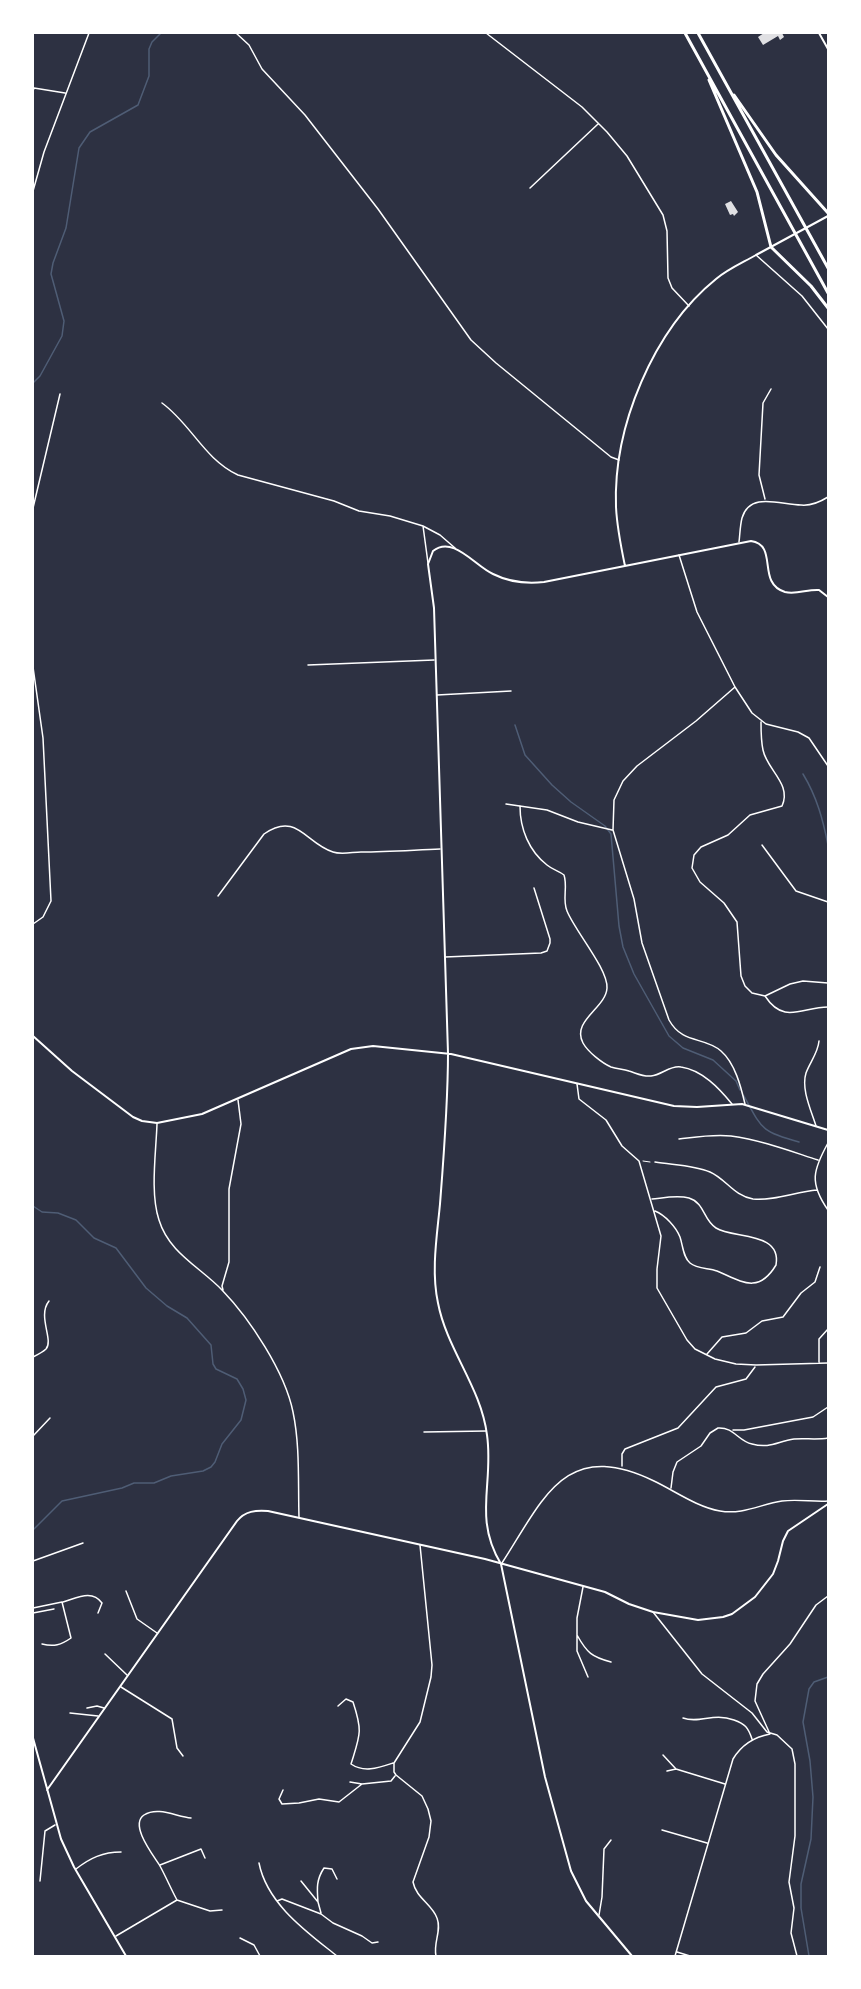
<!DOCTYPE html>
<style>
body{margin:0}
#map{position:relative;width:861px;height:1989px;overflow:hidden;background:#2d3142;font-family:Karla,sans-serif}
canvas{display:block}
.frame{position:absolute;inset:0;border:34px solid #fff;pointer-events:none}
</style>
<div id="map">
<canvas width="861" height="1989"></canvas>
<div class="frame"></div>
</div>
<script>
const g = document.querySelector('canvas').getContext('2d');
g.lineJoin = 'round';
function strokePath(path, color, width, dash) {
  g.strokeStyle = color;
  g.lineWidth = width;
  g.lineCap = dash ? 'butt' : 'round';
  g.setLineDash(dash || []);
  g.stroke(path);
}
function paint(path, color) {
  g.fillStyle = color;
  g.fill(path, 'evenodd');
}
strokePath(new Path2D(`
 M33,383L40,376L62,336L64,321L51,274L53,263L66,228L79,148L90,132L138,105L149,76V49L152,42L161,33
 M515,725L525,755L552,785L571,802L605,826L611,834L619,926L623,947L634,974L669,1036L683,1048L713,1060L736,1081L740,1090
 M803,774C817,797 823,820 828,845
 M828,903V918
 M744,1096C762,1129 761,1132 799,1142
 M33,1206L42,1212L58,1213L76,1220L94,1238L116,1248L146,1288L167,1306L187,1318L211,1345L213,1364L216,1369L237,1379L243,1389L246,1400L241,1420L222,1444L215,1462L211,1467L203,1471L171,1476L154,1483H134L122,1488L62,1501L33,1530
 M809,1956L801,1908V1884L811,1839L813,1797L810,1761L803,1722L809,1689L814,1682L828,1677`), '#4f5d75', 1.5);
paint(new Path2D(`
 M764,33H782L784,37L780,40L778,36L763,45L758,37Z
 M731,201L738,212L734,216L733,214L730,215L725,204Z`), '#e0e0e3');
strokePath(new Path2D(`
 M643,1161L650,1162`), '#fff', 1);
strokePath(new Path2D(`
 M236,33L249,45L262,69L305,115L378,209L471,340L496,363L611,457L619,460
 M486,33L582,107L607,132L627,156L663,215L667,231L668,278L672,288L689,306
 M33,91L34,88L65,93
 M530,188L598,124
 M33,191L44,152L89,33
 M756,255L802,296L828,329
 M162,403C191,424 204,459 238,475L334,501L359,511L390,516L423,526L440,535L455,548
 M765,499L759,475L763,403L771,389
 M33,508L60,394
 M423,526L428,563
 M739,542C740,534 740,526 742,518C750,491 781,505 801,505C811,506 820,502 828,497
 M679,555L697,612L735,687L752,713L766,724L798,732L809,738L828,766
 M308,665L434,660
 M33,667L43,738L51,901L43,917L33,924
 M735,687L696,721L637,766L623,781L614,800L613,830L634,899L642,943L669,1020C683,1045 704,1036 721,1051C735,1063 741,1087 745,1104
 M437,695L511,691
 M761,722C761,731 761,741 763,750C767,770 792,784 782,806L750,815L728,835L701,847L694,855L692,868L700,882L724,903L737,922L741,976L745,986L752,993L765,996L790,984L803,981L828,983
 M506,804L547,810L578,822L612,830
 M520,806C520,829 529,851 547,865C553,870 559,871 564,875C568,887 562,899 567,911C575,931 608,969 607,988C606,1008 571,1021 583,1043C588,1052 602,1063 611,1067C617,1069 623,1069 629,1071C636,1073 643,1077 651,1076C662,1075 670,1065 681,1067C702,1070 719,1088 732,1104
 M762,845L796,891L828,902
 M218,896L264,834C297,811 306,844 333,852C341,855 353,852 361,852C387,852 414,850 440,849
 M445,957L541,953L547,951L550,943V939L534,888
 M765,996C784,1025 802,1007 828,1007
 M577,1084L579,1099L606,1120L622,1146L639,1161L661,1236L657,1269V1288L687,1340L695,1349L715,1359L736,1364L756,1365L828,1363
 M157,1124C156,1153 150,1193 159,1220C169,1253 200,1267 222,1290C250,1319 285,1372 293,1412C300,1445 298,1482 299,1517
 M816,1126C811,1110 801,1089 806,1073C810,1062 818,1053 819,1041
 M679,1139C696,1137 713,1134 731,1136C761,1140 790,1151 818,1160
 M828,1143C813,1170 809,1183 828,1210
 M655,1162C673,1165 694,1165 710,1172C726,1179 734,1196 753,1199C775,1201 795,1192 817,1190
 M652,1199C663,1198 677,1195 689,1198C705,1203 703,1220 716,1228C733,1239 782,1231 776,1265C758,1295 741,1281 717,1271C708,1268 697,1269 690,1263C683,1257 683,1246 680,1237C676,1227 665,1215 655,1211
 M223,1290L222,1286L229,1262V1189L241,1124L238,1100
 M707,1354L722,1337L746,1333L762,1321L783,1317L801,1293L815,1282L820,1267
 M33,1357C37,1355 43,1352 46,1349C54,1340 37,1316 49,1301
 M819,1362V1339L828,1329
 M733,1430H744L813,1417L828,1407
 M424,1432L486,1431
 M33,1436L50,1418
 M622,1466V1454L625,1449L678,1428L716,1387L746,1379L755,1367
 M671,1488L673,1472L677,1462L701,1446L710,1433L718,1428C734,1427 738,1441 752,1444C770,1449 778,1441 794,1439C805,1438 817,1440 828,1438
 M420,1545L432,1665L431,1677L420,1722L394,1763V1772L396,1775L422,1796L428,1809L431,1821L429,1837L413,1882C416,1898 432,1904 437,1918C442,1931 433,1942 436,1956
 M33,1561L83,1543
 M502,1563C544,1498 565,1438 654,1481C675,1491 697,1507 720,1511C743,1515 761,1504 782,1501C798,1499 813,1502 828,1501
 M583,1587L577,1618V1651L588,1677
 M126,1591L137,1619L157,1633
 M63,1602C77,1598 92,1589 102,1603L98,1613
 M33,1608L62,1602L71,1638C61,1645 54,1647 42,1644
 M653,1612L702,1674L752,1713L767,1732L777,1735L792,1749L795,1764V1836L789,1882L794,1908L791,1933L797,1956
 M33,1613L54,1609
 M577,1635C587,1653 592,1657 611,1662
 M105,1654L127,1675
 M121,1687L172,1719L177,1748L183,1756
 M338,1706L346,1699L353,1702C363,1732 360,1735 351,1764C364,1773 378,1768 393,1763
 M87,1708L97,1706L104,1708
 M70,1713L98,1716
 M683,1718C700,1724 713,1712 734,1720C745,1724 748,1727 752,1739
 M663,1755L676,1769L725,1784
 M667,1771L676,1769
 M350,1782L362,1784L391,1781L395,1776
 M283,1790L279,1799L282,1804L299,1803L319,1799L339,1802L362,1784
 M662,1830L707,1843
 M259,1863C267,1904 307,1932 337,1956
 M160,1865L201,1849L205,1858
 M76,1869C90,1858 103,1852 121,1852
 M40,1881L45,1831L55,1825
 M301,1881L318,1902L321,1913
 M177,1900C171,1889 166,1877 160,1866C154,1856 129,1825 144,1815C158,1806 177,1817 191,1818
 M277,1901L282,1899L321,1914L333,1923L362,1936L372,1943L378,1942
 M318,1902C317,1889 316,1880 324,1868L332,1869L337,1879
 M599,1915L602,1897L604,1849L611,1840
 M116,1936L177,1900L210,1911L222,1910
 M240,1938L254,1945L260,1956
 M677,1952L690,1956
 M675,1956L733,1759C742,1744 754,1737 770,1734L755,1701L757,1684L763,1674L790,1644L816,1605L828,1596`), '#fff', 1.5);
strokePath(new Path2D(`
 M625,566C621,547 617,527 616,507C613,427 653,330 716,279C728,269 742,263 756,255C780,242 804,229 828,216
 M33,1036L72,1071L133,1117L142,1121L157,1123L202,1114L351,1049L373,1046L451,1054L674,1106L697,1107L742,1104L828,1130
 M33,1738L61,1839L74,1867L126,1956
 M47,1790L237,1521C245,1511 256,1510 268,1511L485,1559L605,1592L629,1604L653,1612L698,1620L723,1617L732,1614L755,1597L773,1574L778,1561L783,1541L788,1531L828,1504
 M632,1956L586,1901L571,1871L545,1777L501,1564C473,1518 494,1483 487,1435C481,1387 447,1350 438,1303C431,1271 437,1236 440,1204C444,1153 448,1104 448,1053L434,608L428,564L433,551C453,535 475,566 493,574C509,582 526,584 544,582L751,541C779,545 756,583 785,592C796,595 808,589 819,590L828,597`), '#fff', 2);
strokePath(new Path2D(`
 M819,33L828,49`), '#fff', 2);
strokePath(new Path2D(`
 M685,33L828,293
 M698,33L828,268
 M709,80L757,192L771,247L811,286L828,308
 M734,95L776,155L828,213`), '#fff', 3);
</script>
